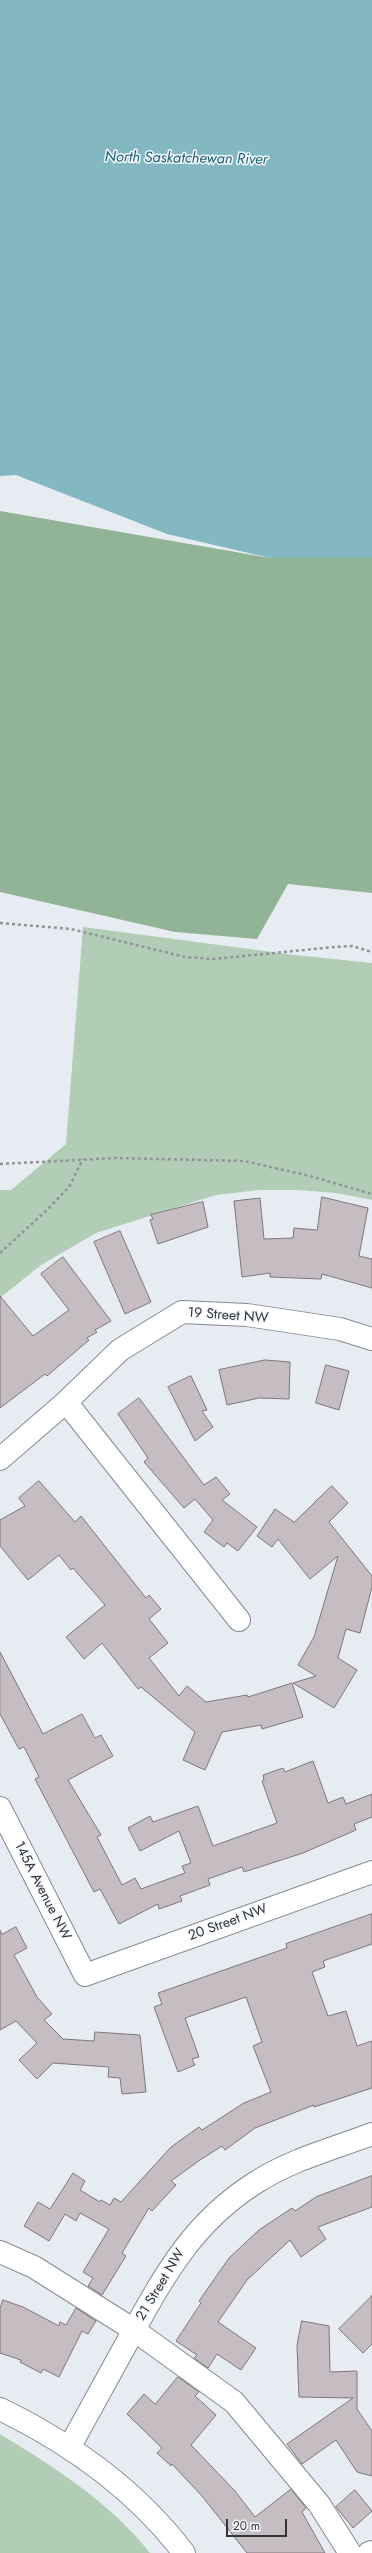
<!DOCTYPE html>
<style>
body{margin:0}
#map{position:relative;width:372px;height:2553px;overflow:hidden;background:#e7ecf3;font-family:Jost,sans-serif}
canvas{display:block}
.scale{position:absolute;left:226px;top:2519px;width:61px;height:18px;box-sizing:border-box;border:2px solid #333537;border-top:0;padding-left:5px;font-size:12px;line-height:14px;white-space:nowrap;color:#333537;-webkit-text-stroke:3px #f5f9ff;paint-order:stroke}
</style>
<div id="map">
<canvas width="372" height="2553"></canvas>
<div class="scale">20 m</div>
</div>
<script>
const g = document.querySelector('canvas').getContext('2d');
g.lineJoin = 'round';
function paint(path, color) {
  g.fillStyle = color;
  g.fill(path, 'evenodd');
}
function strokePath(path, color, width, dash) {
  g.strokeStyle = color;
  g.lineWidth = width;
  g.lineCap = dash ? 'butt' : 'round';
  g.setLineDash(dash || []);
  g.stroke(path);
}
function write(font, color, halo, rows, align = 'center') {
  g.font = font + ' Jost,sans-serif';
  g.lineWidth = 3;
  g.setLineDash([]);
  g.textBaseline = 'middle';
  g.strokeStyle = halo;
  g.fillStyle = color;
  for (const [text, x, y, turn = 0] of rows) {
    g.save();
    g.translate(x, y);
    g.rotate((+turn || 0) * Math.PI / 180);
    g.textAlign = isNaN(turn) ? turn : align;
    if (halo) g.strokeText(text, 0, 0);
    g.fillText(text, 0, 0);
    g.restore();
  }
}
paint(new Path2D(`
 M83,927L295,955L372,963V1200L336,1193L298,1190H260L216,1195L96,1233L41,1265L0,1298V1190H11L66,1144Z
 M0,2434C54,2467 110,2502 150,2553H0Z`), '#b1cdb5');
paint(new Path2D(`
 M0,511L270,558H372V893L288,884L257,939L175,932L0,892Z`), '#91b496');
paint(new Path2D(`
 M0,0H372V558H270L167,534L16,475L0,476Z`), '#83b7c2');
const building = new Path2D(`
 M322,1197L368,1208L359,1256L372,1259V1288L322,1274L321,1279L270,1277V1273L242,1277L234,1201L260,1198L264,1239L293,1238L294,1228L317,1230Z
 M203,1202L208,1227L158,1244L150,1220L153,1219L151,1215Z
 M120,1231L151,1302L125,1314L94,1242Z
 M63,1257L111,1321L95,1330L97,1332L87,1338L89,1340L47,1376L45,1374L0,1408V1296L33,1336L69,1310L41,1274Z
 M265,1360L290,1362L289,1399L259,1398L227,1405L219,1370Z
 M326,1365L349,1371L339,1410L316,1403Z
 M191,1376L207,1410L202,1411L213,1427L195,1441L168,1387Z
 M139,1398L204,1485L216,1477L230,1494L222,1500L257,1527L238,1551L227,1543L224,1547L204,1532L213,1520L195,1499L184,1508L144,1462L148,1458L118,1414Z
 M39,1481L75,1522L81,1516L146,1598L149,1595L161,1609L149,1619L168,1643L149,1658L179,1696L187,1686L206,1702L247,1695L248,1697L292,1683L303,1717L262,1729L261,1725L222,1732L205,1770L183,1760L195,1732L141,1687L138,1689L102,1643L84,1659L66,1637L105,1605L73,1568L71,1570L59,1555L28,1580L0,1546V1520L25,1506L19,1498Z
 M332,1486L348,1503L329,1522L372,1576V1587L360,1633L346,1629L338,1658L357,1670L334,1708L293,1683L316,1676L298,1665L314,1637L338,1556L310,1579L278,1539L272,1547L257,1536L275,1509L294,1522Z
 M0,1652L43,1734L82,1714L95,1738L101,1735L113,1756L68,1780L101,1835L97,1837L122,1885L135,1878L141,1889L185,1873L182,1866L191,1863L179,1831L140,1851L128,1828L150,1816L153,1822L198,1806L213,1846L277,1823L262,1781L264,1780L263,1775L283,1768L285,1772L313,1761L328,1803L343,1797L346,1804L372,1794V1817L354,1824L356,1830L303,1853L244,1872L242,1867L208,1879L210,1885L180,1896L182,1901L159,1909L158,1904L119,1924L100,1889L94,1892L35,1779L39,1777L24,1747L19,1749L0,1714Z
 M372,1914V1944L323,1961L325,1967L312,1972L328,2016L346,2011L357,2046L372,2041V2088L314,2107V2105L255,2128L225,2150L222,2146L200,2160L171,2181L176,2185L152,2211L149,2208L122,2253L126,2256L102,2295L88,2286L93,2278L83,2272L109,2229L80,2213L76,2221L65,2214L49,2241L24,2226L38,2202L50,2209L73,2173L85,2181L80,2190L100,2202L101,2200L110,2205L114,2198L121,2202L171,2147L199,2127L202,2130L244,2103L271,2092L253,2046L262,2042L246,1997L185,2018L199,2057L192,2059L195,2065L178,2072L154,2007L162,2004L158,1993L287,1948L286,1944Z
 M16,1927L27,1948L14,1955L37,1997L52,2014L44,2020L63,2039L94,2041L95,2032L140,2035L146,2092L122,2094L120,2078L108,2077L109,2067L53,2063L37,2079L19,2060L37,2043L16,2021L0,2030V1930L2,1934Z
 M372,2176V2207L318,2227L326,2239L301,2257L290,2240L247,2280L218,2322L256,2348L241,2370L217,2354L208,2368L194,2358L197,2355L176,2341L201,2303L199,2301L229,2258L259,2230L292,2208L295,2211L316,2197Z
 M372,2296V2344L363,2353L339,2329Z
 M3,2300L23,2307L59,2326L60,2322L66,2325L76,2308L96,2321L88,2334L82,2331L59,2377L43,2369L41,2373L20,2362L21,2360L0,2353V2309Z
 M302,2321L329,2326L330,2372L357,2371V2409L372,2431V2476L357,2472L336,2440L302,2464L287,2444L353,2398L299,2397L297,2346Z
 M178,2377L199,2392L195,2396L216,2415L191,2445L235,2491L255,2517L291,2489L306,2508L302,2512L325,2553H247L202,2496L172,2464L171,2466L157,2453L162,2448L127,2414L144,2394L155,2404Z
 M355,2490L372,2511L353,2528L336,2507Z`);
paint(building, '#c5bdc1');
strokePath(building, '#7e767a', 1);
const minor = new Path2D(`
 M66,1402L239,1620
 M0,1459L66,1402L120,1350L182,1312L247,1315L340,1329L372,1339
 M0,1808L85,1975L372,1872
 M0,2252L34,2267L134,2330L234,2402L319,2504L350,2553
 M0,2409C70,2443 136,2490 184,2553
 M69,2448C89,2412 109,2376 129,2339C164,2276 192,2223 255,2183C290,2160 332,2149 372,2134
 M369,2553L372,2552`);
strokePath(minor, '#868a91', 24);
strokePath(new Path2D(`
 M0,923L71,929L185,957L214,959L334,947L352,946L372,952
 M0,1164L115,1158L244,1161L310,1176L372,1194
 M0,1253L48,1209L69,1187L83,1159`), '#909498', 2.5, [3, 3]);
strokePath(minor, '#fff', 22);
write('14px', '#333537', '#f5f9ff', [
 ["19 Street NW",228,1316,4],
 ["145A Avenue NW",42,1891,63],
 ["20 Street NW",228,1923,-20],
 ["21 Street NW",161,2285,-59]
]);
write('italic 15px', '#1b616e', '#f5f9ff', [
 ["North Saskatchewan River",186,159,1]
]);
</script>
